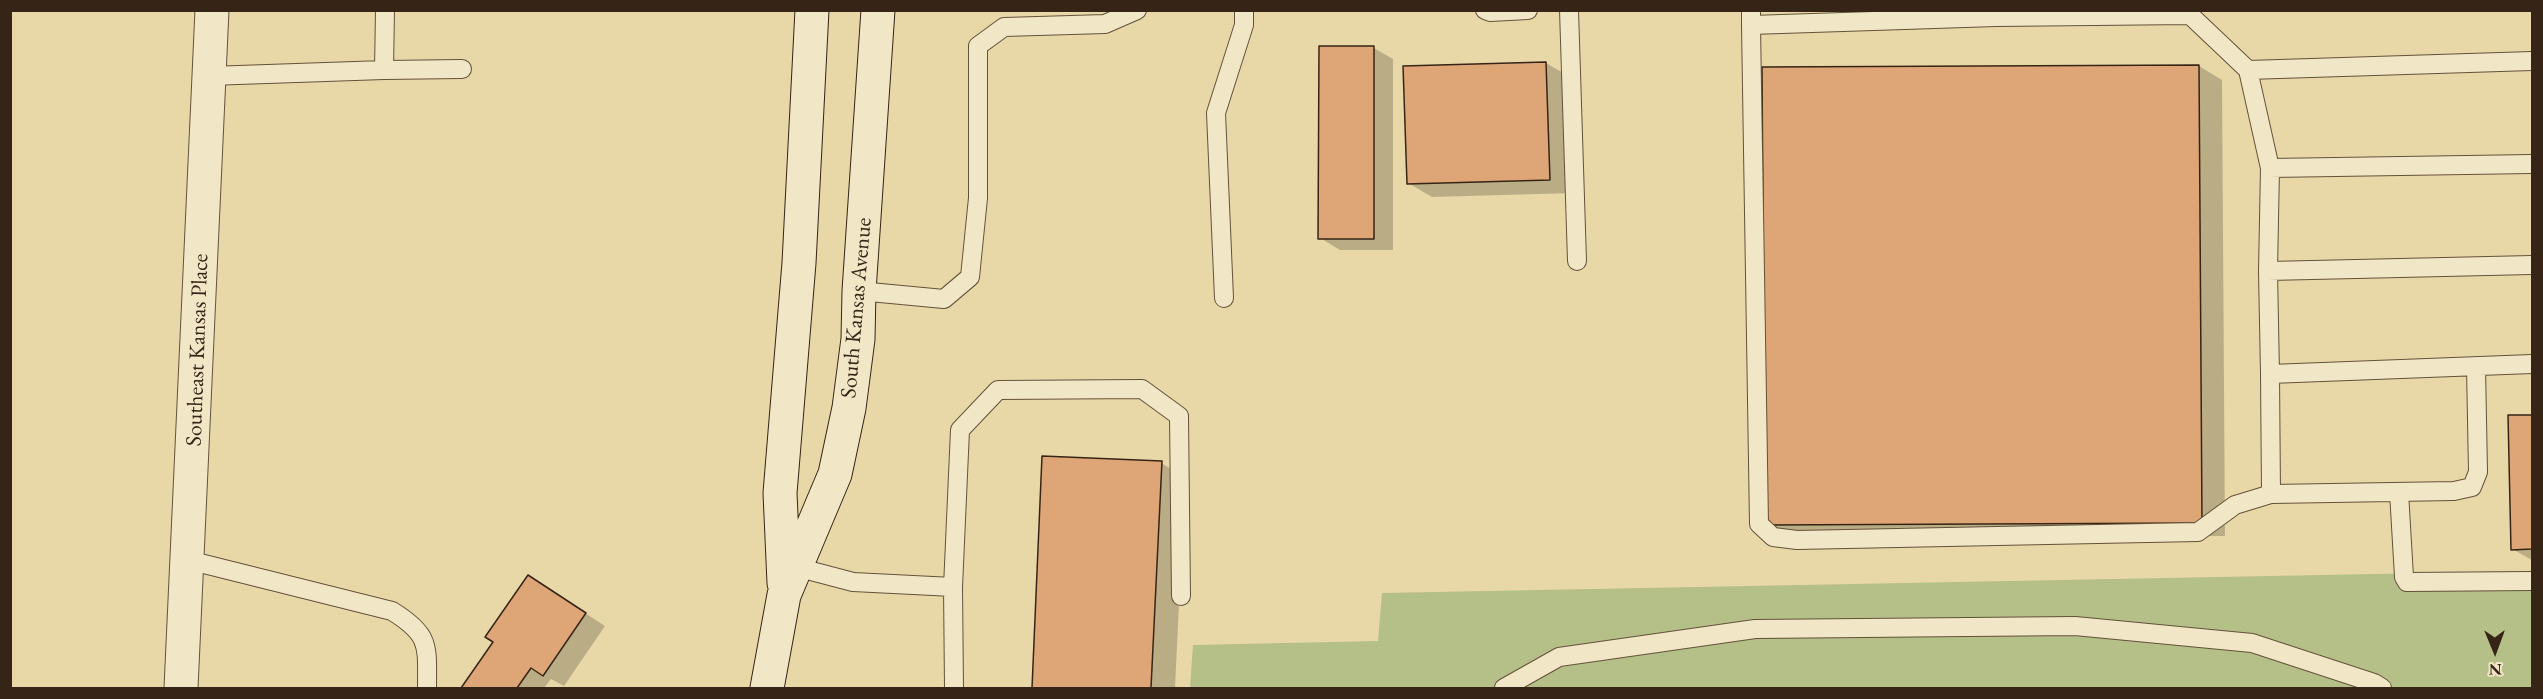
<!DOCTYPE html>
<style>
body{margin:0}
#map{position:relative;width:2543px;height:699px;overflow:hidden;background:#e9d8a7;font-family:"EB Garamond",serif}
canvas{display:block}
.frame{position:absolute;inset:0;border:12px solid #362516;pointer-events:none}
.north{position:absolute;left:2465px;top:621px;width:60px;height:60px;-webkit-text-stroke:4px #f1e6c6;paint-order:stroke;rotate:179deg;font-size:16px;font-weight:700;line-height:24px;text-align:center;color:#362516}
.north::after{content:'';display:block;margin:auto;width:21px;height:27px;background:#362516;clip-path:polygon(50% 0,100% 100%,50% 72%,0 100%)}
</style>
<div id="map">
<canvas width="2543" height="699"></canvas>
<div class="frame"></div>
<div class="north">N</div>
</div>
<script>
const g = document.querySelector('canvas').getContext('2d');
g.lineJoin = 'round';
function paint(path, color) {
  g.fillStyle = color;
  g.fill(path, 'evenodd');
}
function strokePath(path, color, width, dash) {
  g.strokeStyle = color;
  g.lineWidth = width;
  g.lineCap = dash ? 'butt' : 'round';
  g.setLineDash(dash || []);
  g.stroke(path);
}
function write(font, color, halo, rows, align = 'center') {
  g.font = font + ' "EB Garamond",serif';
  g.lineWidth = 4.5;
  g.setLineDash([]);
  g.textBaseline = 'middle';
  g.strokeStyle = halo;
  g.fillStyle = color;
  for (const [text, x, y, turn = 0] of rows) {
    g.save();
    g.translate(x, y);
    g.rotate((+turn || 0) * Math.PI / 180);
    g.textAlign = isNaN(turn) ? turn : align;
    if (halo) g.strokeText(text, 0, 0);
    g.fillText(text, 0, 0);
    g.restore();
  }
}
paint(new Path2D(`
 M2532,571V688H1190L1193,645L1378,641L1382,593Z`), '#b5bf88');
paint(new Path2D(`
 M1374,48L1393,59V250H1340L1320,238Z
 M1546,63L1570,77L1574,193L1432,197L1408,183L1405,68Z
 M2199,66L2222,80L2225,536L1791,538L1767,524Z
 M2532,416V560L2512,549L2509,417Z
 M1044,458L1161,463L1185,477L1175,688H1033Z
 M529,577L605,626L564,686L551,679L544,688H463L495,642Z`), '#0003');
const building = new Path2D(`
 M1319,46H1374V239H1318Z
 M1546,62L1550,180L1407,184L1403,66Z
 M2199,65L2202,523L1765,525L1762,67Z
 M2508,415H2532V549L2511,550Z
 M1042,456L1162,461L1151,688H1032Z
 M528,575L586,613L543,676L531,668L517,688H461L493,642L485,637Z`);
paint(building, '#dea577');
strokePath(building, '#362516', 1.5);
const service = new Path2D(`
 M1485,10L1490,12L1528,10
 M1569,10L1577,261
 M1751,10V25L1996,17L2190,15L2248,70L2270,168L2268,271L2532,265
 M1751,25L1759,524L1773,537L1797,540L2198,532L2235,505L2271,494
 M384,70L462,69
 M2248,70L2532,61
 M209,76L384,70L385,10
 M2270,168L2532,164
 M2268,271L2270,374
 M859,291L944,299L970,277L978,198V46L1004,27L1105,24L1137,10
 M1224,298L1216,113L1244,25V10
 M2476,367L2478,472L2472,487L2454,491L2271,494L2270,374L2532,364
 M2399,492L2404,577L2407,582L2532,581
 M188,560L392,611C431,635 427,646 427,688
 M796,567L853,582L953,587L960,430L998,390L1142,389L1179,416L1181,596
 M953,587L954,688
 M1504,688L1559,657L1755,629L2075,626L2252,643L2374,683L2382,688`);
const minor = new Path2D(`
 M181,688L212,10`);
const secondary = new Path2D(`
 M784,583L780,493L799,263L812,10
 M767,688L784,595L835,474L849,408L858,339L859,291L878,10`);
strokePath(service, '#63523a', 20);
strokePath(minor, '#63523a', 35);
strokePath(secondary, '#362516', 35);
strokePath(service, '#f1e6c6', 18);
strokePath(minor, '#f1e6c6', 33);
strokePath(secondary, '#f1e6c6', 33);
write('22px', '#362516', '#f1e6c6', [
 ["South Kansas Avenue",857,308,-85],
 ["Southeast Kansas Place",198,350,-88]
]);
</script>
